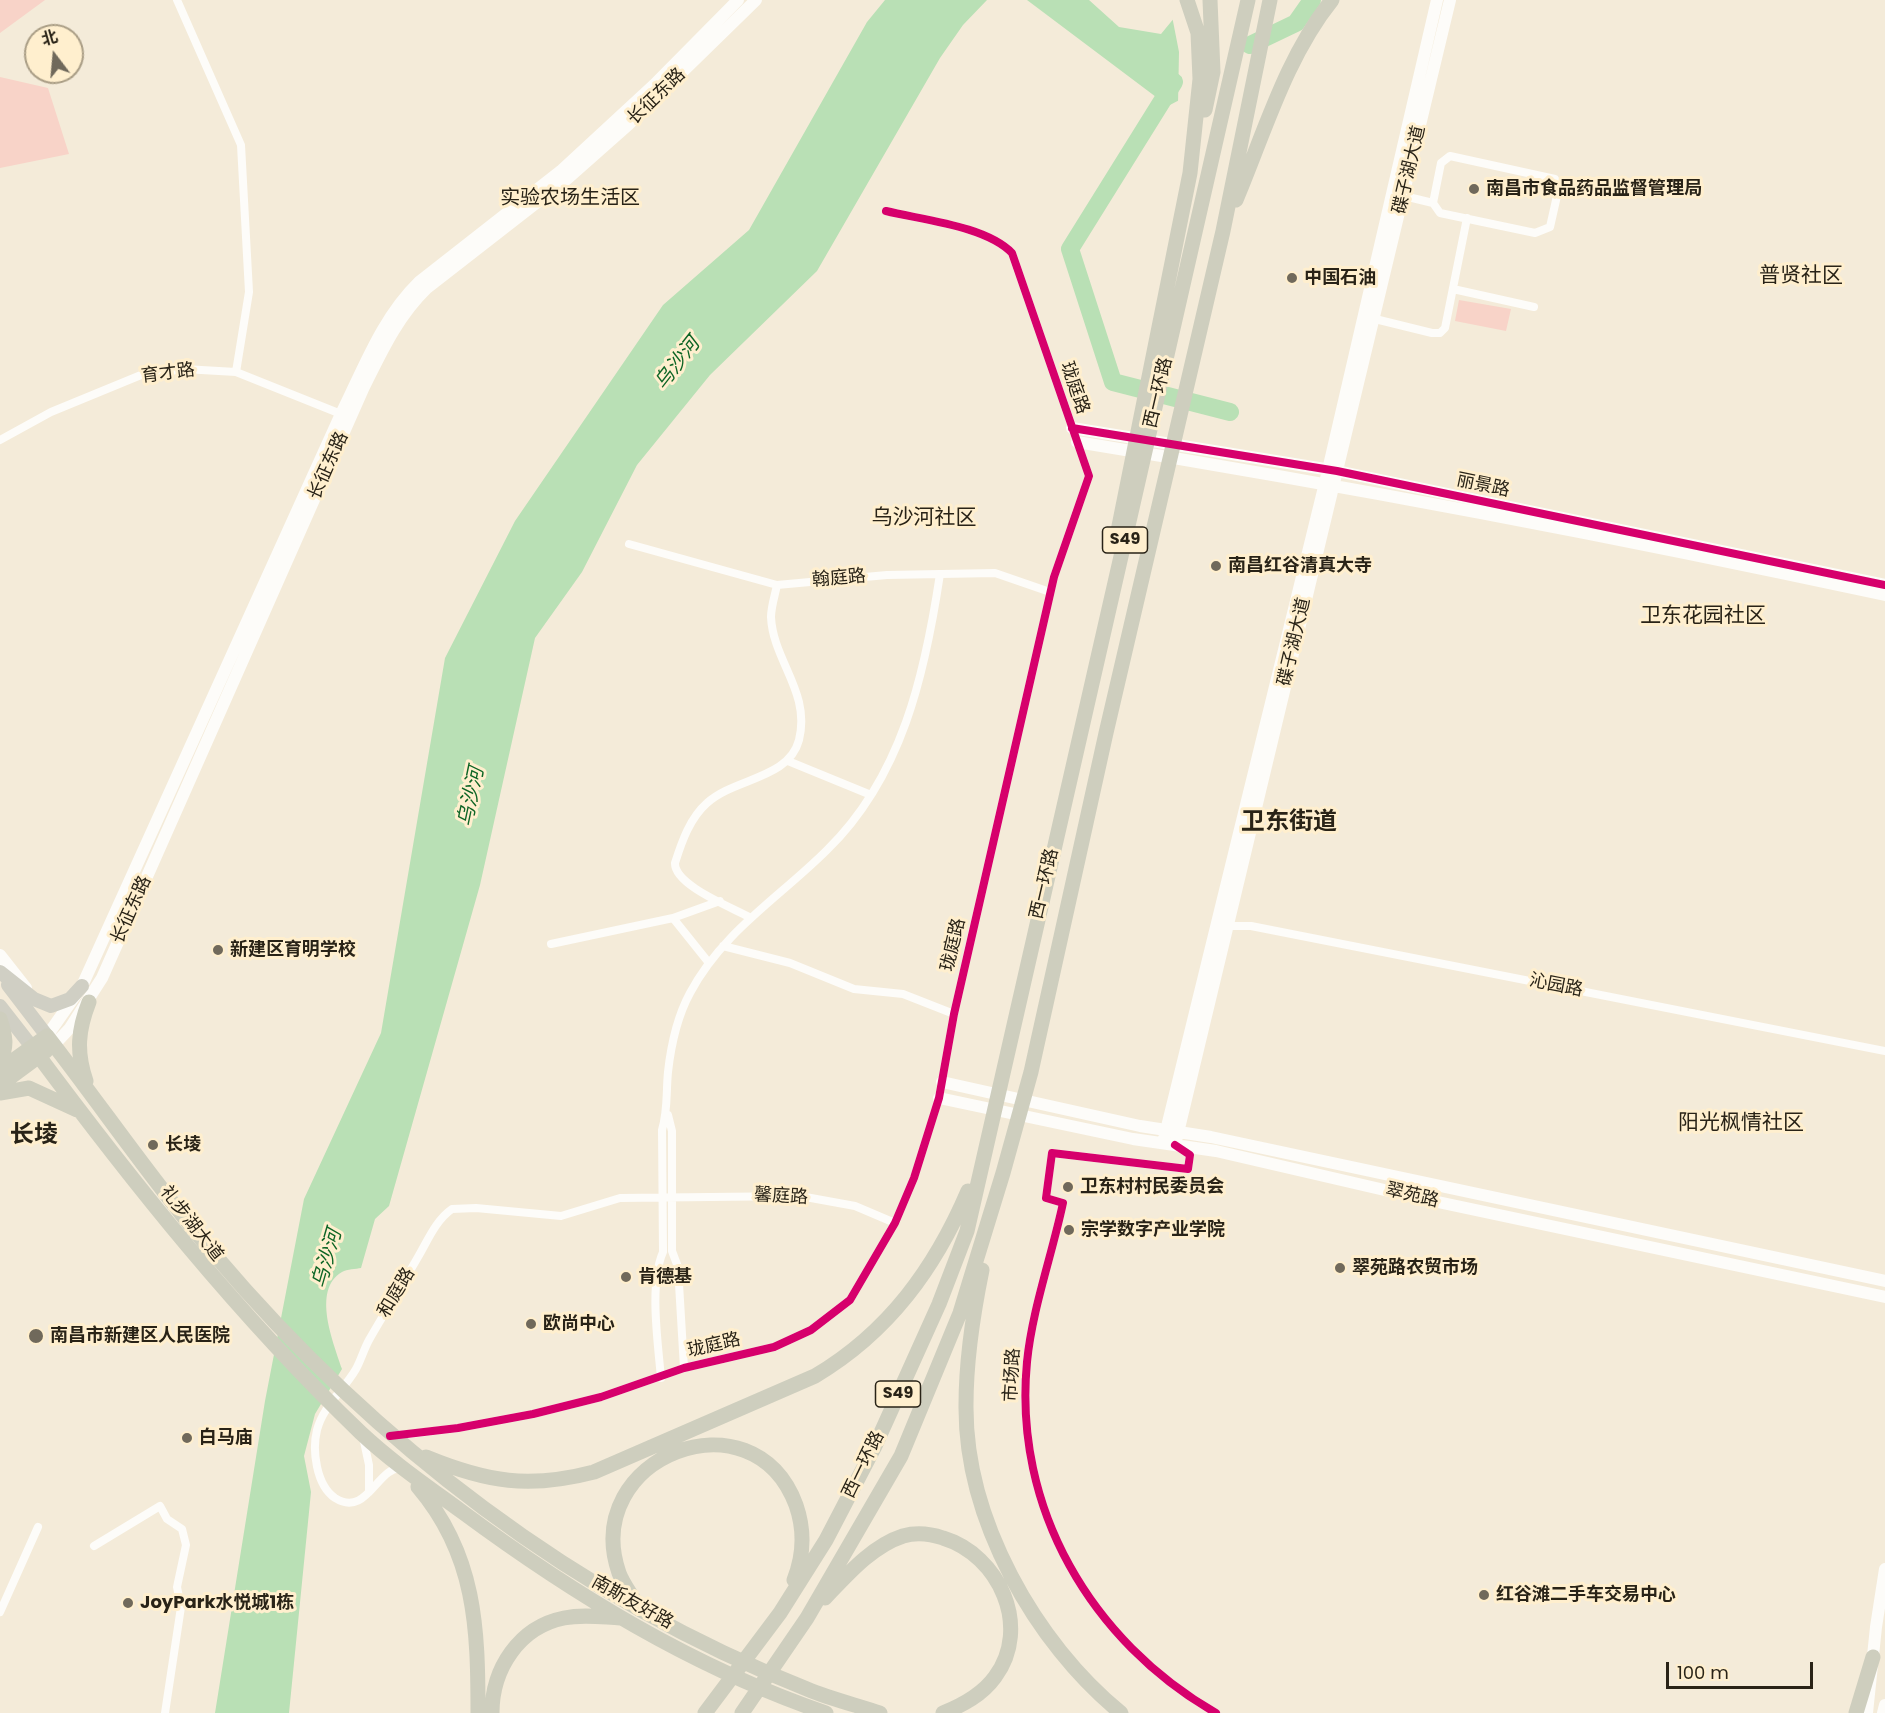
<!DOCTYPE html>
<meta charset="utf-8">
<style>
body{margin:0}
#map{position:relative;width:1885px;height:1713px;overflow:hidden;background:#f4ebd9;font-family:Poppins,"Noto Sans SC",sans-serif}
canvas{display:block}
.north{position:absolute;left:24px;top:24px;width:60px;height:60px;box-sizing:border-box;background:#ffefce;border:2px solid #a99d85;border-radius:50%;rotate:344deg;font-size:16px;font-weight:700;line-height:24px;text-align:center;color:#292317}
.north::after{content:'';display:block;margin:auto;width:21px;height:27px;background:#70695b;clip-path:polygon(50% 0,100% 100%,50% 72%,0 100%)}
.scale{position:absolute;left:1666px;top:1662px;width:147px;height:27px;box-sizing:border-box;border:3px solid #292317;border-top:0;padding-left:8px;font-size:18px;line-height:21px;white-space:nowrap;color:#292317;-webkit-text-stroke:4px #ffefce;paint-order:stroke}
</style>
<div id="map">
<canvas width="1885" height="1713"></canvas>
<div class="north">北</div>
<div class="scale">100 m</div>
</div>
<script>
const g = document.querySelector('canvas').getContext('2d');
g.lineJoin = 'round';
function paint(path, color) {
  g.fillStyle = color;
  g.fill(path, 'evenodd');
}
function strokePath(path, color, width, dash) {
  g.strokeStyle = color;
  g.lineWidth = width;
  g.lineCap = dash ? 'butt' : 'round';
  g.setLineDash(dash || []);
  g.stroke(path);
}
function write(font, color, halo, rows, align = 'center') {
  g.font = font + ' Poppins,"Noto Sans SC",sans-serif';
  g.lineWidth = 6;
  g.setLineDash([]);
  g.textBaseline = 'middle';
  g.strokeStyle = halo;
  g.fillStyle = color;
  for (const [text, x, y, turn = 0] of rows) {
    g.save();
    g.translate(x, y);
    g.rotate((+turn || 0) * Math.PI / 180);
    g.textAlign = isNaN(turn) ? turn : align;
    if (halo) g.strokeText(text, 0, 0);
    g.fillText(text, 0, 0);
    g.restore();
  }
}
paint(new Path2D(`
 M0,0H45L0,33Z
 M0,77L48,88L69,154L0,168Z
 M1459,300L1511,309L1506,331L1455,321Z`), '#f8d3c8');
paint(new Path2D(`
 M885,0H987L963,25L940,58L817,271L710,375L637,465L582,572L535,638L480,885L389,1206L375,1219L361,1268C356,1269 347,1269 342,1272C311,1290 334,1344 342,1369L315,1414L304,1456L311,1492L289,1713H215L265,1401L304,1199L381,1033L445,658L515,521L663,305L749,230L867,22Z
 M1027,0H1089L1119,27L1161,34L1189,0L1271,52L1168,106Z`), '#b9e0b5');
paint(new Path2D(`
 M1185,0H1211L1274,53L1178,104L1179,52L1172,16Z`), '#f4ebd9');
strokePath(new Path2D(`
 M1250,45L1296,23L1312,0
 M1174,82L1070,249L1113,382L1230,412`), '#b9e0b5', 18);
strokePath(new Path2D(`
 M177,0L241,145L249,292L236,372
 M1404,196L1433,203L1441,163L1450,156L1555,179L1559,187L1550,227L1535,233L1440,213L1433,203
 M1453,289L1534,307
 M1375,319L1432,333H1440L1445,328L1467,218
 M0,440L51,412L141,375L184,369L236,372L341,414
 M629,544L777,585L887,575L995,573L1050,592
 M788,761L871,795
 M749,917C731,907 674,885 675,863C682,841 690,818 707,803C734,778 789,779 799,740C811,692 773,661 771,617C771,607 775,595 777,585
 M673,918L709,963
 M1227,926H1251L1885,1051
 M551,944L673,918L720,901
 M723,946L790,963L854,989L903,994L954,1014
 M668,1115L672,1131V1251L678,1267L684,1368
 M1178,1147L1190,1155L1188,1169L1052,1153L1046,1198L1063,1203C1052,1255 1032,1310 1027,1362C1013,1508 1091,1641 1216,1713
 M661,1378C658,1343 649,1284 663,1252L662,1130C668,1110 666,1092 668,1072C671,1045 677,1017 690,993C722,932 780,897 827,850C902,777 925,674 940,574
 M394,1436L458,1428L533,1414L601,1397L684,1368L774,1347L811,1330L850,1300L895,1223L914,1178L939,1098L954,1014L1054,577L1089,476L1012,253C986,226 923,220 886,211
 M363,1437L369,1465V1492
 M403,1469C378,1463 368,1519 335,1498C316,1485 312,1450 317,1430C323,1406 344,1390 356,1369C361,1360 364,1349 369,1340C385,1312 402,1285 418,1257C428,1240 436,1220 452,1209L476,1208L561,1216L620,1198L800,1196L855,1206L895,1223
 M94,1546L160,1506L167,1519L182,1529L186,1545L177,1587L181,1607L165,1713
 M0,1612L38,1527`), '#fdfcf9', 8);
strokePath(new Path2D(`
 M1072,428L1337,471L1885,585
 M1077,442C1348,486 1617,537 1885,595
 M0,955L26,988
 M47,1036L82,986L341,414C364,368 382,318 419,282L562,170L654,85L738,0
 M54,1045L70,1028L102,978L363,389C381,353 397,317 427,288L567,179L628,125L756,0
 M942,1082L1140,1126L1211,1137L1885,1281
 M939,1098L1133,1139L1216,1151L1419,1198L1885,1297
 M1163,1143L1325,483L1437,0
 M1175,1145L1450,0
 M1867,1713L1876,1627L1885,1569
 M1883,1713L1885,1705`), '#fdfcf9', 12);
strokePath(new Path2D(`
 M0,972L34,999L51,1006L70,999L82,986
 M8,985L47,1036
 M0,1006L32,1047`), '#d0cfc4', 14);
strokePath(new Path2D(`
 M1205,110L1213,72L1210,0
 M1236,200C1264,134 1286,57 1332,0
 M1117,536L1190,173L1200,79L1198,33L1187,0
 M0,1019C5,1035 8,1046 0,1061
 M32,1047C133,1183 238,1315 361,1433C392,1462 427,1486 461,1511C573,1594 694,1668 826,1713
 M0,1070L47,1036C103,1108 155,1185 214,1254C374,1443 576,1598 807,1689C831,1699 856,1705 880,1713
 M86,1081C76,1052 78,1030 89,1002
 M0,1085L46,1051
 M0,1093L29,1088L77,1110
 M982,1270C973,1314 966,1361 966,1405C965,1519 1035,1643 1121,1713
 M426,1457C487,1482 529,1489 594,1472L815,1376C889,1332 935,1268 968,1191
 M418,1487C476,1555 478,1629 478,1713
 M825,1598C847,1575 872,1546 903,1536C917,1532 931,1534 943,1538C999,1555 1032,1627 995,1677C982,1695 963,1705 943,1713
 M637,1605C632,1595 623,1584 619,1573C579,1457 753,1389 796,1505C805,1531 804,1555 794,1580
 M492,1713C492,1669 519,1627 564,1618C583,1614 601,1617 620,1618
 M705,1713L780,1613L826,1540L875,1446L939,1304L967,1231L1248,0
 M742,1713L807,1618L901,1456L960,1313L1003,1173L1031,1072L1106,733L1223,231L1270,0
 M1856,1713L1873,1657`), '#cecebe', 15);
strokePath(new Path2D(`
 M1072,428L1337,471L1885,585
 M1175,1145L1190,1155L1188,1169L1052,1153L1046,1198L1063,1203C1052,1255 1032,1310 1027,1362C1013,1508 1091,1641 1216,1713
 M390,1436L458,1428L533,1414L601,1397L684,1368L774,1347L811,1330L850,1300L895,1223L914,1178L939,1098L954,1014L1054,577L1089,476L1012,253C986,226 923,220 886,211`), '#d6006c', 8);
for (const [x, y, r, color] of [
 [1474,189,6,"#70695b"],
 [1292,278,6,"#70695b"],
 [1216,566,6,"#70695b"],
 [218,950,6,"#70695b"],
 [153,1145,6,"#70695b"],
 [1068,1187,6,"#70695b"],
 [1069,1230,6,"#70695b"],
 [1340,1268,6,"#70695b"],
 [626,1277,6,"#70695b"],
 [531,1324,6,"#70695b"],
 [36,1336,8,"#70695b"],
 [187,1438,6,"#70695b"],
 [1484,1595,6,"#70695b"],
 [128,1603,6,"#70695b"]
]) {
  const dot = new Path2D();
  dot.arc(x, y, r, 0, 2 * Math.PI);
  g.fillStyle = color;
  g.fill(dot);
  strokePath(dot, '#ffefce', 2);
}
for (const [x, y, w] of [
 [1125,540,45],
 [898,1394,45]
]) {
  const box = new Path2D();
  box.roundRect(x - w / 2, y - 13, w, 26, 4.5);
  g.fillStyle = '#ffefce';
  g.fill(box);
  strokePath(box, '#292317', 1.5);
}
write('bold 16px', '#292317', null, [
 ["S49",1125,540],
 ["S49",898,1394]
]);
write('18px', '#292317', '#ffefce', [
 ["长征东路",657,97,-44],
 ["碟子湖大道",1410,170,-77],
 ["育才路",168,374,-7],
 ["珑庭路",1074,388,71],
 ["西一环路",1159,393,-77],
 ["长征东路",329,466,-66],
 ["丽景路",1483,486,12],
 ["翰庭路",839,579,-5],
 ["碟子湖大道",1295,642,-77],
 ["西一环路",1045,884,-77],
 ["长征东路",132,910,-66],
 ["珑庭路",954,945,-77],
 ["沁园路",1556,986,11],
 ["翠苑路",1412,1196,13],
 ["馨庭路",781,1197,3],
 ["礼步湖大道",191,1224,52],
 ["和庭路",397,1293,-59],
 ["珑庭路",714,1346,-13],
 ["市场路",1013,1375,-87],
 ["西一环路",864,1465,-64],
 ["南斯友好路",632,1603,29]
]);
write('bold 18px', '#292317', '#ffefce', [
 ["南昌市食品药品监督管理局",1486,189],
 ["中国石油",1304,278],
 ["南昌红谷清真大寺",1228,566],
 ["新建区育明学校",230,950],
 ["长堎",165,1145],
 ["卫东村村民委员会",1080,1187],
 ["宗学数字产业学院",1081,1230],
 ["翠苑路农贸市场",1352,1268],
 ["肯德基",638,1277],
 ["欧尚中心",543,1324],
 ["南昌市新建区人民医院",50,1336],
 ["白马庙",199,1438],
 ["红谷滩二手车交易中心",1496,1595],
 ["JoyPark水悦城1栋",140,1603]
], 'left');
write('20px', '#292317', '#ffefce', [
 ["实验农场生活区",570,199]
]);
write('italic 20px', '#0d6525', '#ffefce', [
 ["乌沙河",678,364,-52],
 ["乌沙河",472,797,-78],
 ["乌沙河",328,1259,-74]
]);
write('21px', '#292317', '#ffefce', [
 ["普贤社区",1801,277],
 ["乌沙河社区",924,519],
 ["卫东花园社区",1703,617],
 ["阳光枫情社区",1741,1124]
]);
write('bold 24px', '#292317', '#ffefce', [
 ["卫东街道",1289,823],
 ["长堎",34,1136]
]);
</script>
